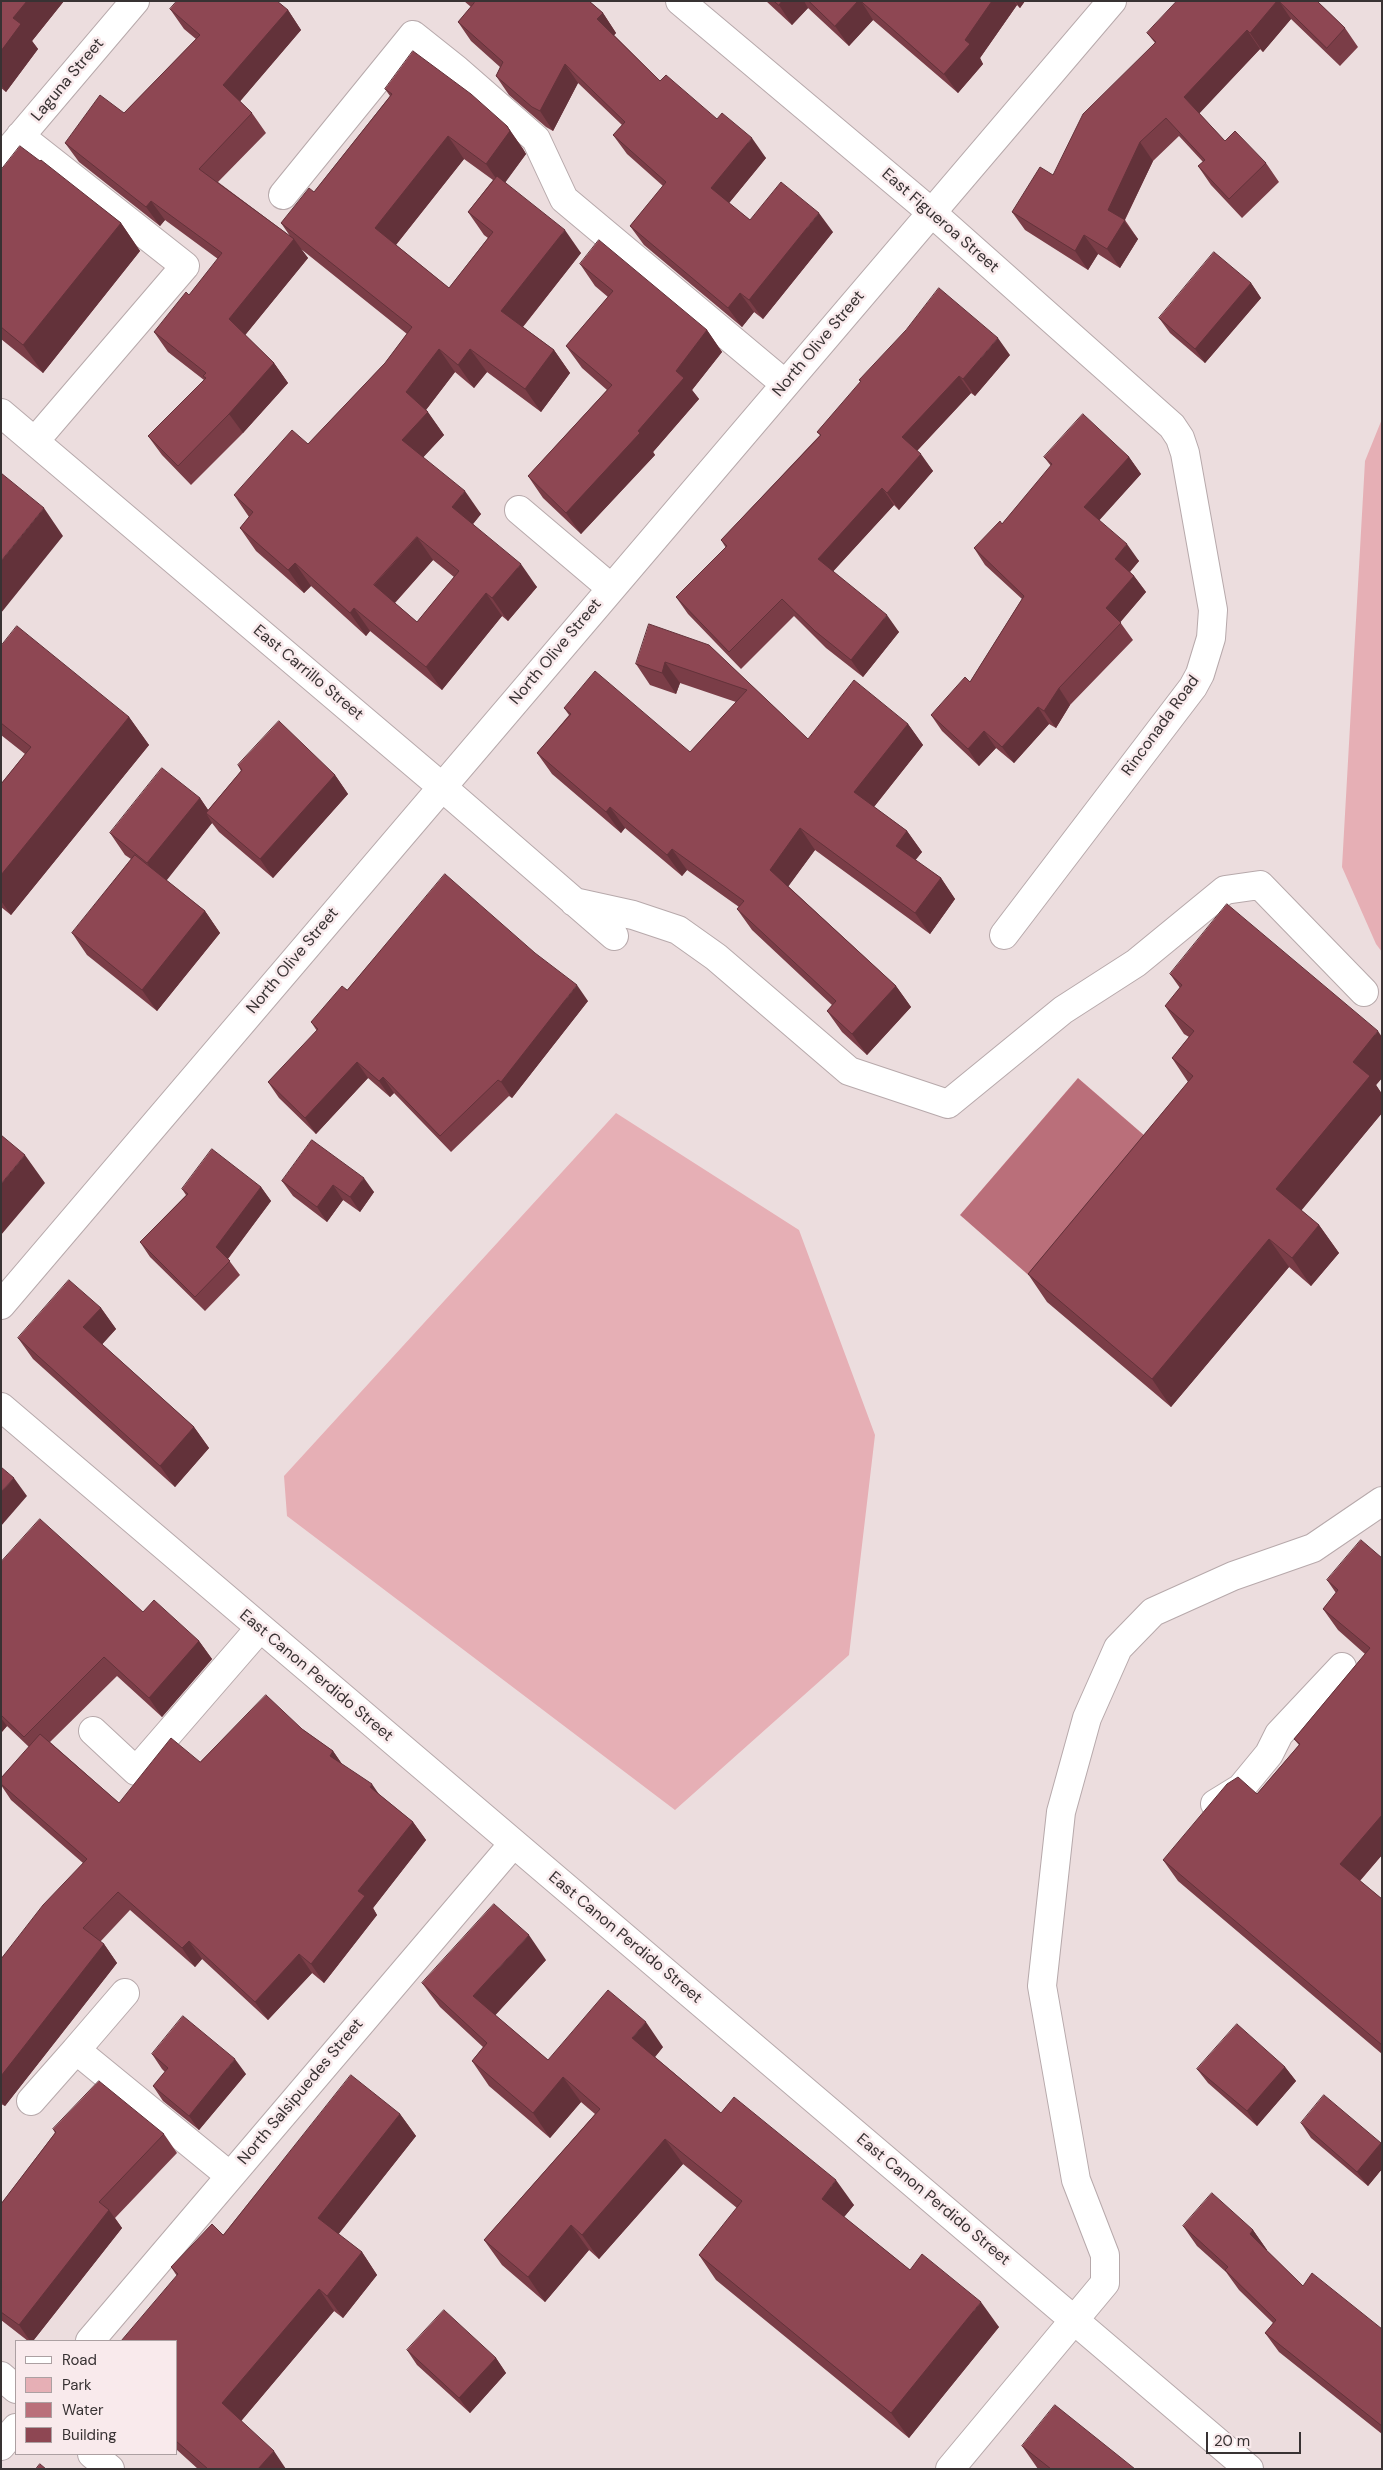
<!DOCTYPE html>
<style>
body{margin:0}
#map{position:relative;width:1383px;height:2470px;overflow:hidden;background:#ecddde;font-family:"DM Sans",sans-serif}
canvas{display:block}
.frame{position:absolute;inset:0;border:2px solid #383233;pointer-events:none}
.legend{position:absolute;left:15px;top:2340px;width:162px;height:115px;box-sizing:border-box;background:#f9eaec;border:1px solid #aca0a2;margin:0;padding:6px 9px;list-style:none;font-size:15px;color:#383233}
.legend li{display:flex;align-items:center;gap:10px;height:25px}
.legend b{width:25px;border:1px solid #aca0a2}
.scale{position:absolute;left:1206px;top:2432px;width:95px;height:22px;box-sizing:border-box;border:2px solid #383233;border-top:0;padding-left:6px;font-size:15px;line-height:18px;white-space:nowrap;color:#383233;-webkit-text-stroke:4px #f9eaec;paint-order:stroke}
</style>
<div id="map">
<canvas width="1383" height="2470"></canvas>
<div class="frame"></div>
<ul class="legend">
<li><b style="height:6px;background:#fff"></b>Road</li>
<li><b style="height:14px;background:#e6afb5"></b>Park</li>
<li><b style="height:14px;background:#ba6f7a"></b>Water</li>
<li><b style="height:14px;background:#8e4753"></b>Building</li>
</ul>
<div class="scale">20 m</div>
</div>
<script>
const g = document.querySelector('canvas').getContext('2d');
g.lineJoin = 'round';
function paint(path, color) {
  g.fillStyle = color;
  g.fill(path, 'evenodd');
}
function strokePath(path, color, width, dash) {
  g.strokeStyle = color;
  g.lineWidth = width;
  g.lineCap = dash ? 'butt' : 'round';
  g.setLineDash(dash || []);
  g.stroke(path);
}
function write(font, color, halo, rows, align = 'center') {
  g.font = font + ' "DM Sans",sans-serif';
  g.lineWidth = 5;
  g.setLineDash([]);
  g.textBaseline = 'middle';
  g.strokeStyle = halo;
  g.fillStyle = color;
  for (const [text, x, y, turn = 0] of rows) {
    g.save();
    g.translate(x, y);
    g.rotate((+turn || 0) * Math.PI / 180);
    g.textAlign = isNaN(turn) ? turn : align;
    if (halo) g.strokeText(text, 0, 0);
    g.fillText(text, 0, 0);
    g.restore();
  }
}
paint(new Path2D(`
 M1382,419V952L1376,944L1342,867L1365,461Z
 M616,1113L799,1230L875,1435L849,1655L675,1810L287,1516L284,1476Z`), '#e6afb5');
paint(new Path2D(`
 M1078,1078L1160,1149L1042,1287L960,1215Z`), '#ba6f7a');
const minor = new Path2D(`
 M680,1L931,212L1172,426L1180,438L1185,453L1213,610L1211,638L1200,674L1193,687L1004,935
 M20,136L185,266L35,441
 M1,159L135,1
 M283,195L413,35L457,70L536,139L564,199L785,384
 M1,413L442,787L614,936
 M519,510L611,588
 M574,902L633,915L678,930L716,957L849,1071L948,1104L1063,1010L1136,963L1225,890L1260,885L1364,992
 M1,1305L1112,1
 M1,1407L1249,2469
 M93,1731L136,1771L260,1628
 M1215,1804L1241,1788L1269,1754L1279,1734L1342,1667
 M76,2050L125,1993
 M31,2101L76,2050L230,2176
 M90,2341L513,1844
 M1,2376L16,2389
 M1,2446L16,2428
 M92,2454L110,2469
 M950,2469L1105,2283V2255L1076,2180L1042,1986L1061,1812L1087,1718L1118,1648L1153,1612L1233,1576L1313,1548L1382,1501`);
strokePath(minor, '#b7a9ab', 30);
strokePath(minor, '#fff', 28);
paint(new Path2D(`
 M1,1H64L32,41L38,49L6,92L1,88Z
 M464,1H589L603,13L616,33L614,35L660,81L717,119L766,158L729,203L750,220L833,232L763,319L754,312L742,327L644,245L630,226L663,186L627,154L613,135L622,125L578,83L553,131L546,127L509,95L496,76L500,67L471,41L458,22L471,7Z
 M766,1H1025L1020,8L1017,5L980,58L983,64L958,93L873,20L849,46L808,8L792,25Z
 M1177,1H1317L1345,28L1358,47L1340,66L1291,19L1263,52L1260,49L1199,113L1225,141L1266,163L1279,182L1242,218L1211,185L1198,166L1203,162L1179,136L1153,161L1125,220L1138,239L1120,268L1098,254L1088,270L1025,230L1012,212L1053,175L1155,43L1147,33Z
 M170,9L288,10L301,30L240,101L252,113L266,133L218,182L290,236L281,223L314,192L390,96L385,89L507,126L523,149L526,154L505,182L581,253L523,327L554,350L570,373L541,412L487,372L474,388L455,372L426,410L444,435L423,457L481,514L473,524L537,587L508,621L502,616L442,690L370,631L366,636L311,586L304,593L256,551L240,528L249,517L234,495L308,444L385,363L407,334L301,249L308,258L245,335L274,363L288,383L243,433L191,485L162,455L148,436L204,380L168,352L154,332L189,295L218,259L165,220L160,226L79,162L65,143L124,113L196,39L184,29ZM464,159L493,180L468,212L484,235L488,238L449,288L396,245ZM433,560L454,577L417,622L395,603Z
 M40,161L121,223L140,251L43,373L1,339V170Z
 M580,264L707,330L722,352L692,390L699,399L653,452L655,455L581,534L543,498L528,476L607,390L582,368L566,346L608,297L595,286Z
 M1251,283L1261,298L1205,363L1170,333L1159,318Z
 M1010,355L975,396L971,393L917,451L933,471L899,510L894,505L833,571L899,632L863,677L826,648L794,616L741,669L688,614L676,597L726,548L721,540L820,435L817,432L861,382L859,380Z
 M1044,457H1129L1141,474L1099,520L1139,561L1130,572L1134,576L1146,592L1120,622L1133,640L1070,705L1056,728L1049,724L1014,763L996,748L979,766L942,731L931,715L970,682L1022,599L985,565L974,548L1002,524L1051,466Z
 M709,645L808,739L908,724L923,745L874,807L907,831L922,852L915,860L941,878L955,899L930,934L815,850L788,886L896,986L911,1007L867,1055L842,1032L827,1011L832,1005L752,930L737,909L739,907L687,870L682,876L625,828L621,833L552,774L537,753L569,715L564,708L690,752L736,702L680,683L676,694L650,685L636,664Z
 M1,646L129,717L149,745L11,915L1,907V784L25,754L1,735Z
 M238,765L335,775L348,794L273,878L219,832L212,823L166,880L205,911L220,933L157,1011L87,955L72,933L131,859L125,855L110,833L200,798L208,810L241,771Z
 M1170,974L1382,1037V1078L1376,1085L1382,1094V1113L1301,1210L1319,1225L1339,1253L1311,1286L1289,1267L1171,1407L1047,1302L1028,1274L1188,1082L1172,1058L1189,1037L1184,1034L1165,1006L1180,988Z
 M347,990L588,1001L512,1098L509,1096L451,1152L394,1093L390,1097L368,1078L316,1134L279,1098L268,1082L317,1031L311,1022Z
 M312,1140L374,1192L360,1212L343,1200L327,1222L293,1196L282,1181Z
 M261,1187L271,1201L228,1259L240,1275L205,1311L150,1257L140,1242L186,1195L182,1189Z
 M101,1308L116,1329L102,1344L194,1427L209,1448L175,1487L33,1359L18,1338Z
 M1382,1558V1855L1360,1881L1382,1899V2054L1178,1881L1163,1860L1257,1794L1299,1745L1294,1739L1365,1654L1338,1630L1323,1609L1336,1593L1327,1580Z
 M1,1562L143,1612L199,1641L212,1659L162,1717L117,1676L50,1742L119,1803L200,1762L302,1729L333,1751L342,1764L413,1822L426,1840L373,1908L377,1915L324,1983L312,1973L268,2020L202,1959L195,1967L130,1910L100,1942L104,1944L117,1963L5,2106L1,2104V1959L83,1863L11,1800L1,1785V1778L29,1747L7,1726L1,1733Z
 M546,1960L495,2015L548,2060L663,2047L655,2057L721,2113L854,2205L844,2217L910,2270L999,2327L909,2438L716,2280L699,2255L737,2208L683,2164L599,2259L589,2250L545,2302L502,2265L484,2240L595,2114L581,2102L550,2138L489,2086L472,2061L483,2047L440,2007L422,1983Z
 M152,2054L246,2074L199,2130L163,2101L153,2086L165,2072L162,2069Z
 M1285,2067L1296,2081L1257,2126L1208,2083L1197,2069Z
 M400,2114L416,2136L338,2234L362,2252L377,2275L343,2318L334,2311L241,2421L286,2469H198L176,2449L177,2276L171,2267L223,2235Z
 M1301,2123L1381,2143L1382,2144V2169L1368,2186L1311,2138Z
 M53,2129L164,2134L177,2153L115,2218L122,2228L33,2341H28L1,2320V2204L55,2133Z
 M1183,2226L1253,2230L1267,2250H1266L1303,2286L1382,2329V2434L1279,2352L1265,2333L1273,2323L1239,2290L1226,2272L1197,2246Z
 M407,2350L496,2358L506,2373L470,2413L417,2365Z
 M1022,2446L1135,2469H1038Z`), '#7a3d47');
paint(new Path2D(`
 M27,1H64L32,41L38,49L6,92L1,85V51L13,18Z
 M782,1H804L808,8L792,25L779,5Z
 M858,1H861L873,20L849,46L835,26Z
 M992,1H1014L1017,5L980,58L983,64L958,93L944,74L965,40Z
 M1015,1H1025L1020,8Z
 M1277,1H1279L1291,19L1263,52L1250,33Z
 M288,10L301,30L237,105L223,85Z
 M603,13L616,33L611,39L597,19Z
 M1247,30L1260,49L1197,116L1184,97Z
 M565,64L578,83L553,131L540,111Z
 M507,126L523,149L526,154L502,187L486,164Z
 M448,136L464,159L391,251L375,228Z
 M752,138L766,158L725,208L711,188Z
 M1140,142L1153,161L1124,221L1138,239L1120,268L1107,249L1108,210Z
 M151,201L165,220L160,226L146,207Z
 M819,213L833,232L763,319L749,300Z
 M121,223L140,251L43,373L23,345Z
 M565,230L581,253L517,334L501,311Z
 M1084,235L1098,254L1088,270L1075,251Z
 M294,239L308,258L242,339L229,319Z
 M1251,283L1261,298L1205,363L1195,349Z
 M740,293L754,312L742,327L728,308Z
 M707,330L722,352L692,390L699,399L653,452L655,455L581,534L566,513L638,431L676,371Z
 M998,338L1010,355L975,396L963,379Z
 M439,349L455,372L422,415L406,392Z
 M470,349L487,372L474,388L458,365Z
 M554,350L570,373L541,412L525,389Z
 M274,363L288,383L243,433L229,414Z
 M959,376L971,393L914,454L902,437Z
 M428,412L444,435L418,463L402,440Z
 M921,454L933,471L899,510L887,493Z
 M1129,457L1141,474L1096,524L1084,507Z
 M882,488L894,505L829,576L818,559Z
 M465,491L481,514L468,530L452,507Z
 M44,508L63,536L1,613V561Z
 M417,537L433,560L390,608L374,585Z
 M1127,544L1139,561L1126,576L1115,559Z
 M295,563L311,586L304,593L288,570Z
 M521,564L537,587L508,621L492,598Z
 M1134,576L1146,592L1118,625L1106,608Z
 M486,593L502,616L442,690L426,667Z
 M354,608L370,631L366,636L350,613Z
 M887,615L899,632L863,677L851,660Z
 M665,662L680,683L676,694L662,673Z
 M1059,688L1070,705L1056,728L1044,711Z
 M1038,707L1049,724L1014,763L1002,747Z
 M129,717L149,745L11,915L1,901V875Z
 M908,724L923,745L869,813L854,792Z
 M984,731L996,748L979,766L968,749Z
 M335,775L348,794L273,878L260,859Z
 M200,798L215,820L206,813L212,823L163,885L147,863Z
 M610,807L625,828L621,833L606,812Z
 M800,828L815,850L785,891L770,870Z
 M907,831L922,852L910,867L896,846Z
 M672,849L687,870L682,876L667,855Z
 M941,878L955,899L930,934L915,913Z
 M205,911L220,933L157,1011L142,990Z
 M577,985L588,1001L512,1098L501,1082Z
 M896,986L911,1007L867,1055L852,1034Z
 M1378,1031L1382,1037V1078L1376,1085L1382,1094V1113L1296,1217L1276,1189L1353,1062Z
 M357,1062L368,1078L316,1134L305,1118Z
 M383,1077L394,1093L390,1097L379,1081Z
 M25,1155L45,1183L1,1235V1184Z
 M364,1178L374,1192L360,1212L350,1197Z
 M333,1185L343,1200L327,1222L317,1207Z
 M261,1187L271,1201L226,1261L216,1247Z
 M1319,1225L1339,1253L1311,1286L1292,1258Z
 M1269,1239L1289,1267L1171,1407L1152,1379Z
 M101,1308L116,1329L98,1349L83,1327Z
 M194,1427L209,1448L175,1487L160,1466Z
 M14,1478L27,1496L1,1526V1492Z
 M199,1641L212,1659L162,1717L149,1698Z
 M1,1718L7,1726L1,1733Z
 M333,1751L346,1770L330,1756Z
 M372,1784L385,1803L370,1787Z
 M1382,1815V1855L1355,1886L1340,1864Z
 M413,1822L426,1840L373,1908L377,1915L324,1983L311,1964L358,1891Z
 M529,1935L546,1960L490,2021L473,1996Z
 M189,1941L202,1959L195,1967L182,1948Z
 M104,1944L117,1963L5,2106L1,2101V2076Z
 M299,1954L312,1973L268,2020L255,2002Z
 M646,2022L663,2047L650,2063L632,2038Z
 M235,2059L246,2074L199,2130L189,2116Z
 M1285,2067L1296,2081L1257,2126L1247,2111Z
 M563,2077L581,2102L550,2138L533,2113Z
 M400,2114L416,2136L334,2240L318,2218Z
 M665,2139L683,2164L599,2259L582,2235Z
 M1381,2143L1382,2144V2169L1368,2186L1357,2172Z
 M836,2180L854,2205L839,2223L822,2199Z
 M109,2210L122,2228L33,2341H30L19,2325Z
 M571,2225L589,2250L545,2302L528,2277Z
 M1253,2230L1267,2250L1263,2254L1250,2234Z
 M362,2252L377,2275L343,2318L327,2296Z
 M319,2289L334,2311L237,2426L222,2403Z
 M981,2302L999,2327L909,2438L891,2413Z
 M496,2358L506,2373L470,2413L459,2398Z
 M274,2451L286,2469H258Z`), '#63323a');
const building = new Path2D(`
 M1,1H27L13,18L21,24L1,51Z
 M177,1H277L288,10L223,85L252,113L199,169L294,239L229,319L274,363L229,414L178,466L148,436L206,378L203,376L206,373L154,332L186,292L189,295L222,253L151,201L146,207L65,143L100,95L124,113L200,35L170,9Z
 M473,1H589L603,13L597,19L660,81L666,75L717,119L722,113L752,138L711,188L750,220L781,182L819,213L749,300L740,293L728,308L630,226L666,182L613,135L625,122L565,64L540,111L532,107L496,76L503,62L458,22L474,3Z
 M774,1H782L779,5Z
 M809,1H858L835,26Z
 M861,1H992L965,40L970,44L944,74Z
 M1177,1H1277L1250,33L1247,30L1184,97L1225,141L1235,131L1266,163L1229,199L1198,166L1205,160L1166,118L1140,142L1108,210L1125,220L1107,249L1084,235L1075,251L1012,212L1040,167L1053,175L1083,114L1156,42L1147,33Z
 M1279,1H1317L1345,28L1327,48Z
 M413,51L471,94L507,126L510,131L486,164L448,136L375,228L449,288L493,232L468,212L497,176L565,230L501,311L554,350L525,389L470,349L458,365L439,349L406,392L428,412L402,440L465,491L452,507L521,564L492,598L486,593L426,667L354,608L350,613L295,563L288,570L240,528L253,512L234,495L292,430L308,444L385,363L412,327L281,223L309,188L314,192L392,94L385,89ZM417,537L459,571L417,622L374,585Z
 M20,146L40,161L41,160L121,223L23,345L1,327V170Z
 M599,240L707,330L676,371L684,378L638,431L640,433L566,513L528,476L612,385L566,346L613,291L580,264Z
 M1214,252L1251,283L1195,349L1159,318Z
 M939,288L998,338L963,379L959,376L902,437L921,454L887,493L882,488L818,559L887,615L851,660L815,631L782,599L729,652L676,597L727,546L721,540L821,435L817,432L861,381L859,380L906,330Z
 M1083,414L1129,457L1084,507L1127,544L1115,559L1134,576L1106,608L1121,623L1059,688L1044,711L1038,707L1002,747L984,731L968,749L931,715L965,677L970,682L1024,596L974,548L1000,521L1002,524L1052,464L1044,457Z
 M1,473L44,508L1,561Z
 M649,624L709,645L808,739L854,680L908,724L854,792L907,831L896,846L941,878L915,913L800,828L770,870L896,986L852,1034L827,1011L836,1001L737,909L744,901L672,849L667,855L610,807L606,812L537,753L571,714L564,708L595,671L690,752L747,690L665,662L662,673L636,664Z
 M17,626L129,717L1,875V784L31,747L1,723V646Z
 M279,721L335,775L260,859L206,813L242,770L238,765Z
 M162,768L200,798L147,863L110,833Z
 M135,855L205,911L142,990L72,933Z
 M445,874L535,953L577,985L501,1082L498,1080L440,1136L383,1077L379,1081L357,1062L305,1118L268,1082L318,1029L311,1022L342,986L347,990Z
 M1227,904L1378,1031L1353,1062L1370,1076L1276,1189L1319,1225L1292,1258L1269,1239L1152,1379L1028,1274L1193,1076L1172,1058L1194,1031L1165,1006L1182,985L1170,974Z
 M1,1135L25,1155L1,1184Z
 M312,1140L364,1178L350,1197L333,1185L317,1207L282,1181Z
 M212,1149L261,1187L216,1247L230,1261L195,1297L140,1242L188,1194L182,1189Z
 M69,1280L101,1308L83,1327L194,1427L160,1466L18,1338Z
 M1,1467L14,1478L1,1492Z
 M40,1519L143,1612L154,1600L199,1641L149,1698L104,1657L24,1737L1,1715V1562Z
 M1361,1540L1382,1558V1815L1340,1864L1382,1899V2045L1163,1860L1227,1784L1238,1777L1257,1794L1300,1744L1294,1739L1370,1648L1323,1609L1338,1590L1327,1580Z
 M266,1695L302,1729L333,1751L330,1756L372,1784L370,1787L413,1822L358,1891L365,1896L311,1964L299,1954L255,2002L189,1941L182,1948L118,1892L83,1928L104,1944L1,2076V1959L43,1905L87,1859L1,1784V1778L40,1734L119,1803L171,1738L200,1762Z
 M494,1904L529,1935L473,1996L548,2060L608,1990L646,2022L632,2038L721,2113L734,2097L836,2180L822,2199L910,2270L922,2254L981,2302L891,2413L699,2255L742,2201L665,2139L582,2235L571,2225L528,2277L484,2240L600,2109L563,2077L533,2113L472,2061L487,2043L422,1983Z
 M183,2016L235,2059L189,2116L153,2086L168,2068L152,2054Z
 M1237,2024L1285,2067L1247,2111L1197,2069Z
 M351,2075L400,2114L318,2218L362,2252L327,2296L319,2289L222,2403L274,2451L258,2469H208L176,2441V2341H121L178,2274L171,2267L212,2224L223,2235Z
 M99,2081L164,2134L99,2202L109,2210L19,2325L1,2312V2204L56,2132L53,2129Z
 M1324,2095L1381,2143L1357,2172L1301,2123Z
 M1212,2193L1253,2230L1250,2234L1303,2286L1312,2273L1382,2329V2426L1265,2333L1276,2320L1225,2270L1228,2267L1183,2226Z
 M444,2310L496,2358L459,2398L407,2350Z
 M1055,2405L1135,2469H1051L1022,2446Z
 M40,2464L46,2469H36Z`);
paint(building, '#8e4753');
strokePath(building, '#63323a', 1);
write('16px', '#383233', '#f9eaec', [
 ["Laguna Street",68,80,-50],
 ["East Figueroa Street",940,221,41],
 ["North Olive Street",819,344,-50],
 ["North Olive Street",556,652,-50],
 ["East Carrillo Street",308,673,40],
 ["Rinconada Road",1161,726,-54],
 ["North Olive Street",293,961,-50],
 ["East Canon Perdido Street",316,1676,40],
 ["East Canon Perdido Street",625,1938,40],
 ["North Salsipuedes Street",301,2092,-50],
 ["East Canon Perdido Street",933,2200,40]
]);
</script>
